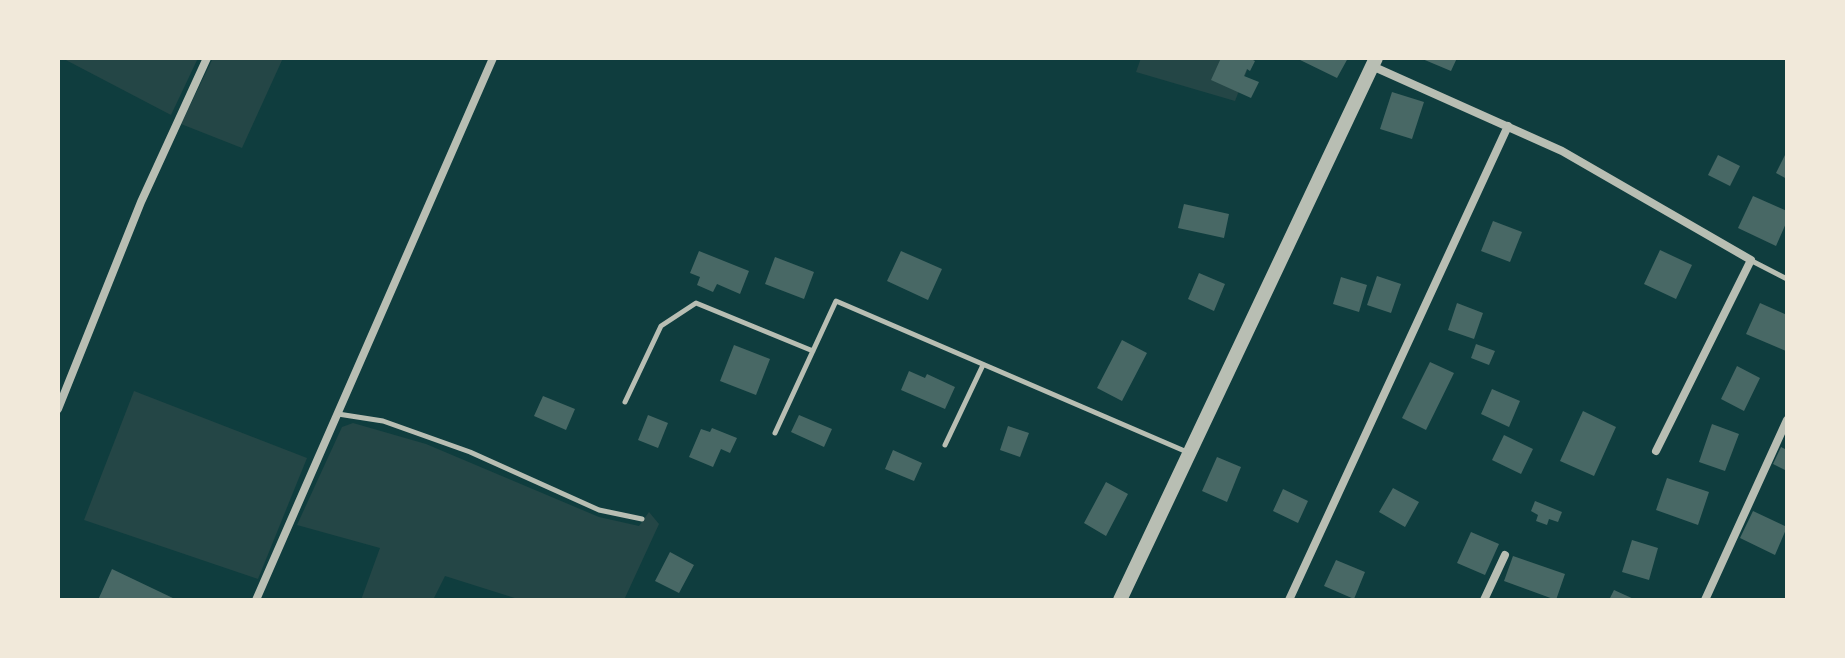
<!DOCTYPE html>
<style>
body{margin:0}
#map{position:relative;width:1845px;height:658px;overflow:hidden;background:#0f3d3e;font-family:Arial,sans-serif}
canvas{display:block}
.frame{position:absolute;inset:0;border:60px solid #f1e9da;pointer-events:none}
</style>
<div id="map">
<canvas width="1845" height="658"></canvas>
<div class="frame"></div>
</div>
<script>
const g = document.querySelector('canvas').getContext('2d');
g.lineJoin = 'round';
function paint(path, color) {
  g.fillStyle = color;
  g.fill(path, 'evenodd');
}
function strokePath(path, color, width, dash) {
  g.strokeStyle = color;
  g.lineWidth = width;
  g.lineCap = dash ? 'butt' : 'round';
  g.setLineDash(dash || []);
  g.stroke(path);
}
paint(new Path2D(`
 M62,58H198L171,115Z
 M213,58H283L242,148L181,124Z
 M1141,58H1252L1235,101L1136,72Z
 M134,391L307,458L258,579L84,520Z
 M353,423L426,444L599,517L639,526L649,512L659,524L624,600H521L445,576L433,600H361L380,548L297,525L342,427Z`), '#244646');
paint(new Path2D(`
 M1221,58H1249L1255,61L1250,71L1247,69L1244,76L1259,82L1251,98L1211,80Z
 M1296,58H1348L1337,78Z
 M1420,58H1457L1451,71Z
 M1392,92L1424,102L1412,139L1380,129Z
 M1787,151V179L1776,173Z
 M1718,155L1740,166L1730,186L1708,175Z
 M1753,196L1787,211V221L1776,246L1738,228Z
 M1184,204L1229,214L1224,238L1178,228Z
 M1493,221L1522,232L1510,262L1481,251Z
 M1660,250L1692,265L1676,299L1644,284Z
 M699,251L749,271L740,294L717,284L713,292L697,285L700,277L690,273Z
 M901,251L942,269L928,300L887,281Z
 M775,257L814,272L804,299L765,284Z
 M1199,273L1225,284L1214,311L1188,299Z
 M1377,276L1401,284L1391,313L1367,305Z
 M1341,277L1367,285L1359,312L1333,304Z
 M1457,303L1483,313L1474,339L1448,330Z
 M1760,303L1787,315L1786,351L1746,334Z
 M1122,340L1147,353L1122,401L1097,388Z
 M1476,344L1495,351L1489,365L1471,358Z
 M734,345L770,359L756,395L720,381Z
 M1430,362L1454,373L1426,430L1402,418Z
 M1737,366L1760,378L1744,411L1721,399Z
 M909,371L925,378L927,374L955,387L945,409L901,390Z
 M1492,389L1520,401L1509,427L1481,414Z
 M543,396L575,409L566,430L534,416Z
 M1583,411L1616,427L1594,476L1560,461Z
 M648,415L668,423L658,448L638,440Z
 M799,415L832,429L824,447L791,432Z
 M1712,424L1739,434L1725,471L1699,462Z
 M1008,426L1029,433L1020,457L1000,450Z
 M712,428L737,438L730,453L721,449L713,467L689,457L701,429L710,432Z
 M1504,435L1533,449L1521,474L1492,460Z
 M1781,447L1787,450V471L1773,464Z
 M893,450L922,463L914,481L885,469Z
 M1217,457L1241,467L1227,502L1202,491Z
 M1667,478L1709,492L1698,525L1656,510Z
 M1106,482L1128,494L1106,536L1084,523Z
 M1393,488L1419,502L1405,527L1379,512Z
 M1283,489L1308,501L1298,523L1273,511Z
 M1535,501L1562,512L1558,522L1549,519L1547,525L1536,521L1538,515L1531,511Z
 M1753,511L1787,527L1775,555L1740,538Z
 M1471,532L1499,544L1485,575L1457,563Z
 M1632,540L1658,548L1649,580L1622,572Z
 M670,552L694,565L679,593L655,581Z
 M1513,556L1565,574L1556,600L1504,581Z
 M1336,560L1365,572L1354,599L1324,586Z
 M112,569L177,600H98Z
 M1614,590L1636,600H1609Z`), '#486865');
strokePath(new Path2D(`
 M1752,261L1787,279
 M625,402L661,326L696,303L813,351
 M338,414L383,421L470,452L599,510L642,519
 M775,433L836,301L1187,452
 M945,445L983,365`), '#b8beb3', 5);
strokePath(new Path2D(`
 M1372,66L1562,151L1751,260L1656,451
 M58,409L141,202L207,58
 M256,600L493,58
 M1289,600L1508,126
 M1484,600L1505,555
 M1705,600L1787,420`), '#b8beb3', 8);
strokePath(new Path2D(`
 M1120,600L1376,58`), '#b8beb3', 14);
</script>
